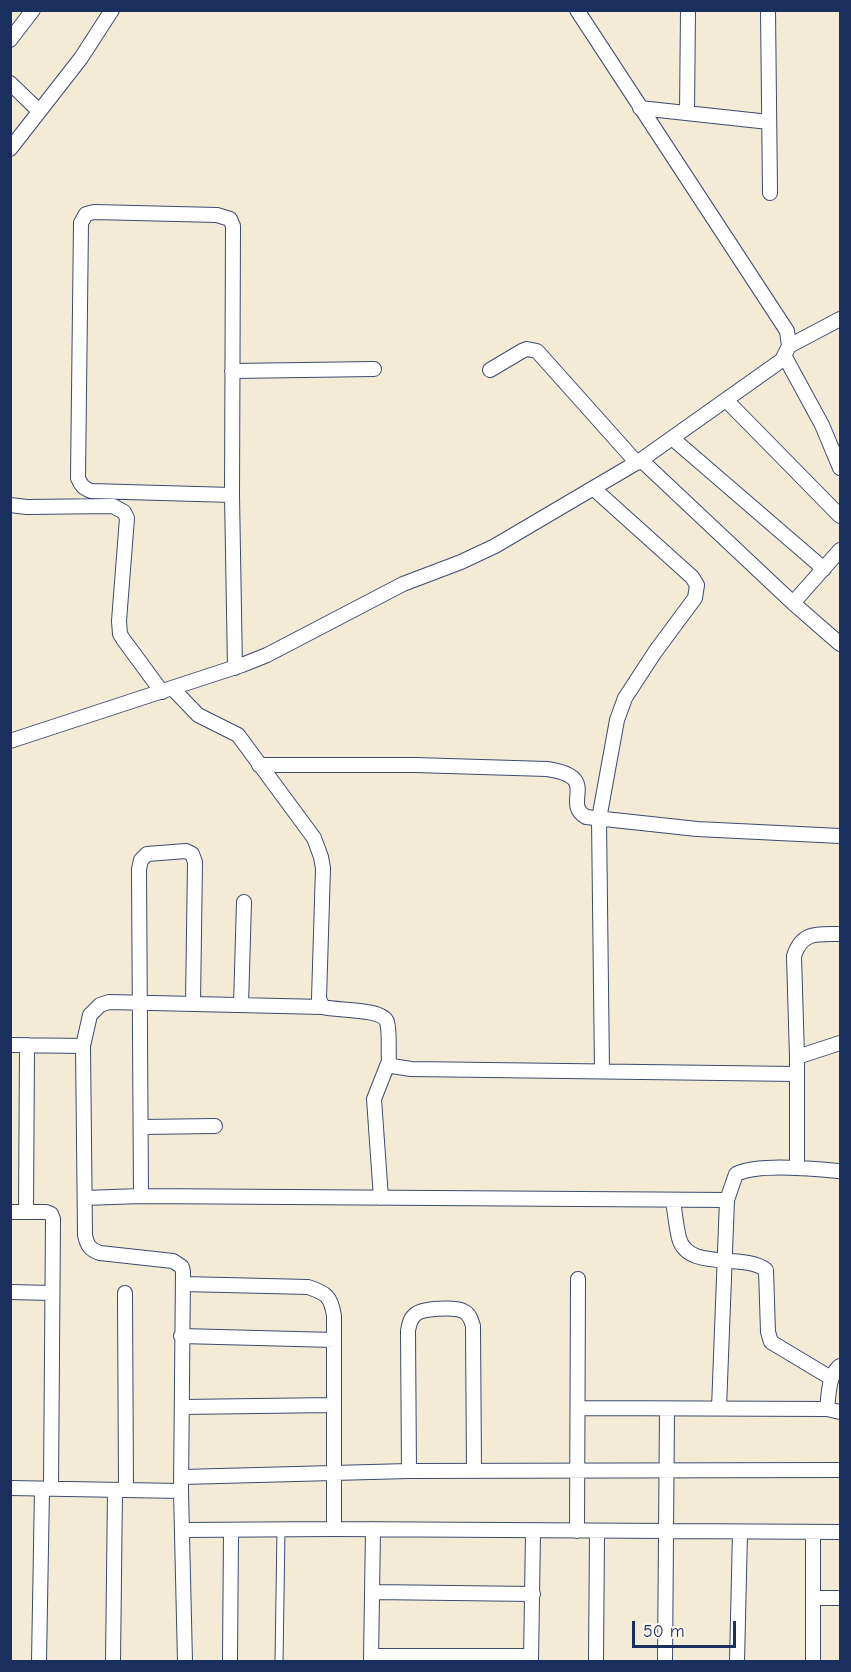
<!DOCTYPE html>
<style>
body{margin:0}
#map{position:relative;width:851px;height:1672px;overflow:hidden;background:#f3ebd5;font-family:"Comic Neue",sans-serif}
canvas{display:block}
.frame{position:absolute;inset:0;border:12px solid #1b2f5e;pointer-events:none}
.scale{position:absolute;left:632px;top:1621px;width:104px;height:27px;box-sizing:border-box;border:3px solid #1b2f5e;border-top:0;padding-left:8px;font-size:18px;line-height:21px;white-space:nowrap;color:#1b2f5e;-webkit-text-stroke:4px #fbf7ec;paint-order:stroke}
</style>
<div id="map">
<canvas width="851" height="1672"></canvas>
<div class="frame"></div>
<div class="scale">50 m</div>
</div>
<script>
const g = document.querySelector('canvas').getContext('2d');
g.lineJoin = 'round';
function strokePath(path, color, width, dash) {
  g.strokeStyle = color;
  g.lineWidth = width;
  g.lineCap = dash ? 'butt' : 'round';
  g.setLineDash(dash || []);
  g.stroke(path);
}
const lane = new Path2D(`
 M279,1662L281,1530`);
const street = new Path2D(`
 M768,10L770,193
 M10,40L33,10
 M10,83L39,111
 M640,108L769,122
 M687,113L688,10
 M10,149L81,58L112,10
 M789,346L840,319
 M785,357L822,425L840,468
 M490,370L522,351L527,349L537,351L637,463
 M232,371L374,369
 M726,400L840,516
 M672,438L824,569
 M641,460L793,603L840,644
 M593,488L692,577L697,585L695,598L655,652L625,698L617,720L599,819L602,1071
 M232,495L91,491C83,488 81,485 78,478L81,223L86,214L94,212L217,215L230,219L233,226L232,495L235,668
 M10,505L27,507L113,506L124,512L127,518L119,621L120,634L123,639L162,692
 M793,603L840,550
 M173,689L198,715L238,735L314,838L321,857L323,868L319,999L323,1007C337,1011 382,1008 387,1022C390,1033 388,1049 389,1061L392,1066L411,1069L797,1074
 M10,741L242,665L267,655L403,584L461,562L495,546L641,460L782,360L789,346L787,331L577,10
 M259,765H415L547,769C602,777 561,803 586,817L697,829L840,836
 M241,1005L244,902
 M10,1045L83,1046
 M797,1057L840,1043
 M141,1127L215,1126
 M797,1168V1057L794,956C802,931 818,934 840,934
 M141,1196L139,869L141,860L147,854L186,851L192,854L195,862L193,1003
 M85,1198L141,1196L727,1200
 M381,1198L374,1099L389,1061
 M673,1201C675,1213 676,1226 679,1238C688,1272 743,1252 766,1270L768,1332L771,1342L831,1378
 M10,1212H46L51,1214L53,1219L51,1488
 M26,1212L27,1045
 M183,1284L308,1287C326,1293 331,1296 334,1316V1529
 M10,1292L52,1293
 M125,1293L126,1490
 M181,1336L334,1340
 M182,1407L333,1405
 M578,1408L827,1409L840,1412
 M719,1408L727,1200L736,1174C760,1163 813,1169 840,1171
 M827,1409C829,1394 828,1376 840,1366
 M409,1471L408,1331C409,1325 410,1318 416,1314C423,1308 455,1307 463,1311C470,1314 471,1320 473,1326L474,1470
 M182,1477L409,1471L840,1470
 M10,1488L181,1491
 M182,1530L334,1529L840,1532
 M577,1531L578,1279
 M813,1533V1662
 M372,1592L533,1594
 M813,1598H840
 M371,1656H531
 M39,1662L42,1489
 M113,1662L115,1490
 M185,1662L181,1491L183,1272L182,1267L173,1261L100,1253C90,1250 87,1245 85,1235L83,1046L90,1015L100,1005L109,1002L323,1007
 M230,1662L231,1530
 M371,1662L373,1529
 M531,1662L533,1531
 M596,1662L597,1532
 M665,1662L667,1410
 M737,1662L740,1532`);
strokePath(lane, '#3b4b70', 9);
strokePath(street, '#3b4b70', 16);
strokePath(lane, '#fff', 7);
strokePath(street, '#fff', 14);
</script>
